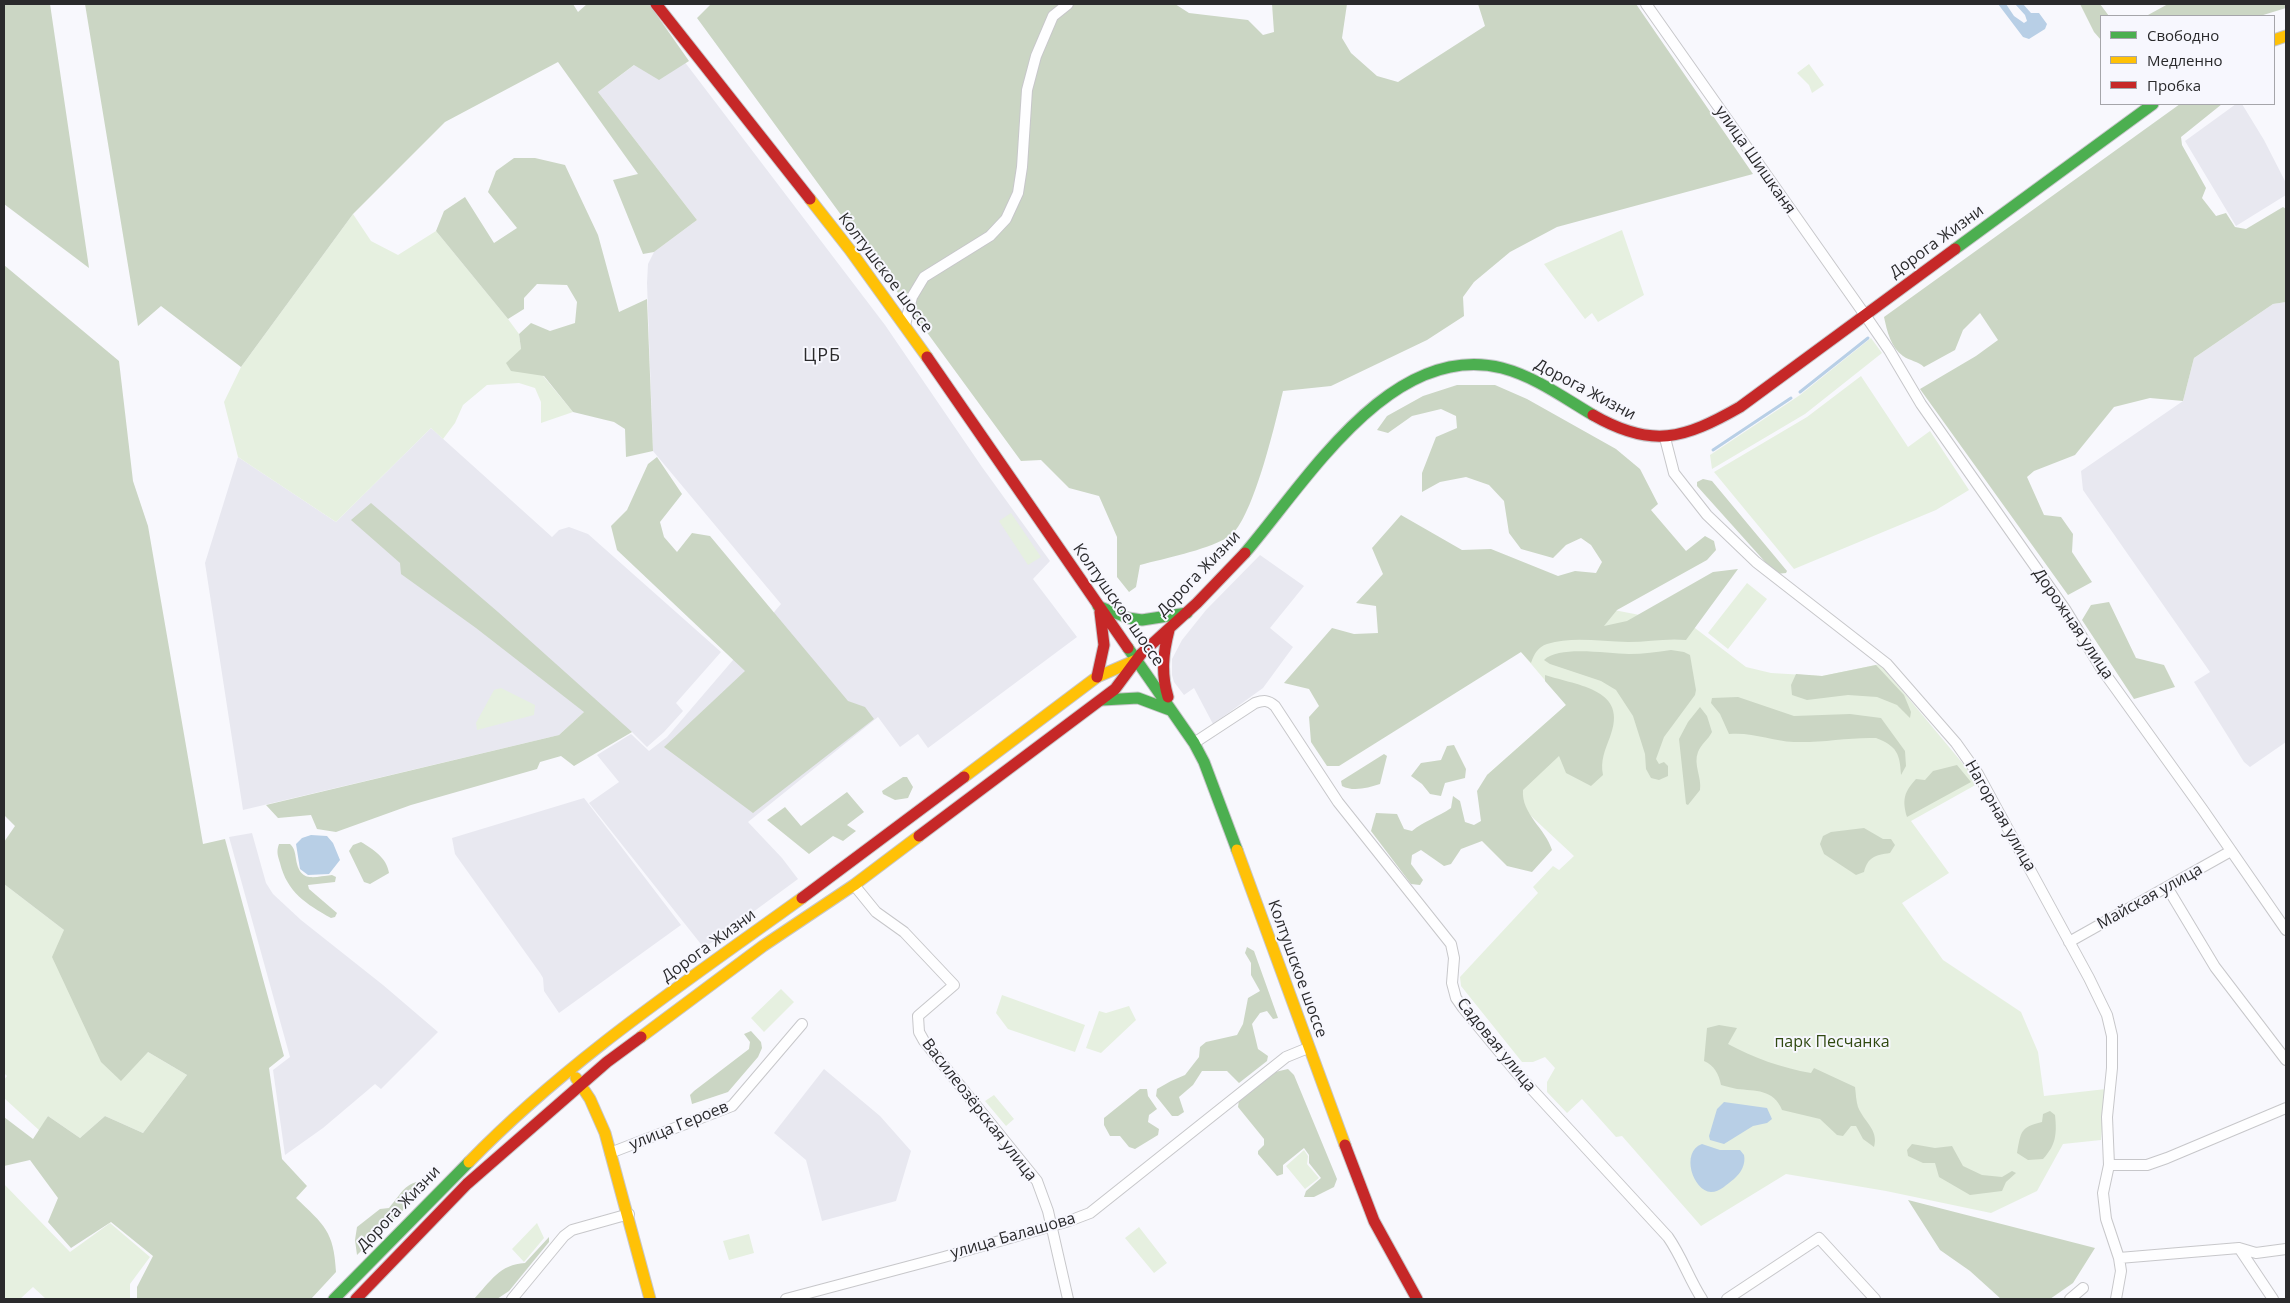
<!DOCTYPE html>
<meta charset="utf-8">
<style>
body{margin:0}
#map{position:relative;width:2290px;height:1303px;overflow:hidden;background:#f8f8fd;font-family:"Open Sans",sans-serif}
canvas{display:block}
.frame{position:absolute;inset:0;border:5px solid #2a2a2c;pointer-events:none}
.legend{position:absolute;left:2100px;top:15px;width:175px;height:90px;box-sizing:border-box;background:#f7f7fe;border:1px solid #a5a5aa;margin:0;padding:6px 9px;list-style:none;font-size:15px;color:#2a2a2c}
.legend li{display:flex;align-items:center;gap:10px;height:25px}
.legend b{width:25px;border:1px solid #a5a5aa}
</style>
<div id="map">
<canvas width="2290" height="1303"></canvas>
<div class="frame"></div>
<ul class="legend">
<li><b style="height:6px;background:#4caf50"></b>Свободно</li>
<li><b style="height:6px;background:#ffc107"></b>Медленно</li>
<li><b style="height:6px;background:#c62828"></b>Пробка</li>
</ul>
</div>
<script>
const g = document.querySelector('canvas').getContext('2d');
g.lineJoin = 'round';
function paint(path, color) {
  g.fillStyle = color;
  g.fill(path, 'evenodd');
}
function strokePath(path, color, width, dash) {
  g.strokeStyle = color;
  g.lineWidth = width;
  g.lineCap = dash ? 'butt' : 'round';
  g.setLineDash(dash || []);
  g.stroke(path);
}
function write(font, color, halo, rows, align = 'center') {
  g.font = font + ' "Open Sans",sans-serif';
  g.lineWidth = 4;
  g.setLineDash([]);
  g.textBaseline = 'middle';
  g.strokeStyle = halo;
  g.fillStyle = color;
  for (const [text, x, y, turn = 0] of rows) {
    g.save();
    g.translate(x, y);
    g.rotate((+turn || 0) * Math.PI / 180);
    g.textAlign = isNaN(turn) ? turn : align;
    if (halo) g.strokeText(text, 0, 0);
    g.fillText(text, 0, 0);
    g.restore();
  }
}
paint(new Path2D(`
 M668,40L885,325L982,467L1050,561L1033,579L1077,637L928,748L918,734L900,747L878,717L748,822L782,858L798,879L704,948L589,803L619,782L597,755L631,734L649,751L667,737L781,604L653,451L647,283L648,264L654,252L697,220L598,92Z
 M2236,104H2242L2264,140L2286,183V195L2236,226L2185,141Z
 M2286,302V742L2250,767L2244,762L2194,682L2210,672L2083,490L2081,471L2183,401L2194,358L2273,304Z
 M431,428L552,537L559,530L569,527L588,534L721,652L676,703L683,711L664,732L647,747L632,732L584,712L559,735L243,810L205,563L238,457L336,522Z
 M1260,555L1304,586L1270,628L1293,647L1263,688L1213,724L1194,688L1184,695L1174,682L1172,675V659L1182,640L1206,610Z
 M584,798L681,925L559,1013L544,991L543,978L540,973L455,854L452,838Z
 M252,833L266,883L273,894L301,920L383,985L438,1032L381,1089L375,1084L323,1128L285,1155L273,1070L290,1057L229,837Z
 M824,1069L880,1116L911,1151L896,1201L822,1221L806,1160L774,1133Z`), '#e8e8f0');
paint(new Path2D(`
 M1809,64L1824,85L1812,93L1809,85L1797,73Z
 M353,214L371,241L398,255L436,231L508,319L519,334L521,349L573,412L541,423V402L535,388L519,383L487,385L463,405L455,423L443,439L431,428L336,522L238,457L224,402L241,367Z
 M1622,230L1644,295L1598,322L1592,313L1585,319L1544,264Z
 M1871,338L1882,353L1805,414L1712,469L1710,455L1800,395Z
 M1861,376L1908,447L1930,431L1969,490L1936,510L1794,569L1714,472L1807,417Z
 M1011,513L1041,557L1028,565L999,521Z
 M1747,583L1767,599L1728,649L1708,633Z
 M1578,603L1691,625L1746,667L1771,673L1822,676L1880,664L1979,783L1911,821L1949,873L1902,903L1943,960L2021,1012L2038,1052L2044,1096L2106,1089L2101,1140L2063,1144L2037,1191L1991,1213L1886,1191L1786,1174L1701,1226L1622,1136L1616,1137L1582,1099L1567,1113L1547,1092V1082L1555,1068L1545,1057L1533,1062H1522L1461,986L1460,977L1538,893L1533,887L1553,866L1559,870L1574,856L1487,775L1566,705L1521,652Z
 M501,688L535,705L534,715L477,730L476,723L494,690Z
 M4,884L64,930L148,1052L187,1075L143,1133L105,1116L80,1138L48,1116L40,1131L4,1098V1080L7,1076L4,1073Z
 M781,989L794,1002L764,1032L751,1018Z
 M1002,995L1085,1025L1075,1052L1008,1029L996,1013Z
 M1129,1006L1136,1020L1101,1053L1086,1048L1099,1011L1106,1013Z
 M994,1095L1014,1119L1006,1126L985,1101Z
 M1304,1150L1308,1156L1307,1164L1319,1178L1305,1189L1286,1166Z
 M4,1184L70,1252L110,1223L150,1257L130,1284V1299H46L33,1287L20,1299H4Z
 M537,1223L544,1238L524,1262L512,1249Z
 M1139,1227L1167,1263L1154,1273L1125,1238Z
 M749,1234L754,1253L729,1260L723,1241Z`), '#e6f0e0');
paint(new Path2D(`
 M4,4H50L89,268L4,204Z
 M85,4H573L578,12L587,4H649L689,61L659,80L634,65L598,92L697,220L654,252L643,254L613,180L638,174L558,62L445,122L353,214L241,367L161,306L138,326Z
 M711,4H1175L1189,13L1248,20L1263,35L1274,32L1272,4H1347L1342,38L1351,53L1377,76L1398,82L1485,26L1478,4H1636L1753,174L1557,227L1510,252L1474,282L1463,297L1464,316L1427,340L1331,386L1283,391C1276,420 1252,526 1227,538C1203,551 1166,558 1140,565L1136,587L1129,592L1117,577V537L1099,496L1069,488L1041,460L1021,461L697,18Z
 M2080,4H2100L2109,16H2101V40L2094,32Z
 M2168,4H2286V8L2260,16L2148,15Z
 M2180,104H2222L2181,137L2182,145L2206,188L2202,198L2216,216L2226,213L2235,227L2246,229L2283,207L2286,209V302L2273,304L2194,358L2183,401L2150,398L2114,407L2075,455L2034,471L2027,477L2044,515L2061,517L2073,534L2072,552L2092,582L2068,595L1920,389L1976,356L1998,340L1980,313L1963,330L1955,350L1924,367C1918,361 1910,361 1903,356C1891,348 1887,331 1884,317Z
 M514,158H535L565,165L598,235L619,312L647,299L653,451L626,457L625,429L614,422L573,412L544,376L511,371L506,363L521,349L519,334L531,323L550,331L575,323L577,302L567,285L537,284L524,298V309L508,319L436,231L444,211L465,197L494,243L517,228L488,192L496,171Z
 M4,265L119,361L133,481L148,526L203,844L225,839L284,1056L269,1068L282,1159L307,1186L296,1198C324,1225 334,1231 336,1272L311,1299H137V1287L153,1256L111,1222L71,1248L48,1222L58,1198L30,1160L4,1166V1117L33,1139L48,1116L80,1138L105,1116L143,1133L187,1075L148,1052L121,1081L101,1062L52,957L64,930L4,884V842L15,826L4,815Z
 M1457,385H1495L1527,399L1616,449L1640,469L1658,504L1651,510L1686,551L1705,536L1714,541L1716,550L1707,560L1617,610L1604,626L1627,621L1713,572L1738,569L1686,640C1666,638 1648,642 1628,642C1602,642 1573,636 1547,644C1538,647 1534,654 1531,663L1521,652L1339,766H1327L1311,742L1309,717L1319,706L1309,689L1284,683L1332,628L1354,634L1378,633L1376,606L1356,603L1383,574L1372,548L1401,515L1462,550L1491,549L1558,576L1575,571L1596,573L1602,562L1591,545L1581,538L1566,545L1553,558L1521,549L1509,533L1504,501L1489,485L1466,477L1440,482L1422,492V473L1436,437L1457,428L1456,416L1441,409L1412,416L1388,433L1377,430L1387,416L1423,396Z
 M657,457L682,494L660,522L664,537L677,552L692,533L710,536L848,701L865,707L874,719L753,813L664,747L745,671L617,550L611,526L627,510L648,464Z
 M1703,479L1712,481L1787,571L1786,573L1776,574L1697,486V482Z
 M371,503L498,612L632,732L574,766L561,756L540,762L537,769L411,805L336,832L317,829L311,815L278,818L266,805L559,735L584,712L476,628L401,574L400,563L351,520Z
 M2109,602L2136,658L2164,665L2175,687L2134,699L2082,620L2091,605Z
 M1671,650L1684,652L1690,655L1696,690L1695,695L1664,737L1656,759L1659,764L1664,762L1668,766V776L1659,780L1651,778L1646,769L1645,754L1633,716L1616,690L1601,681L1550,664L1544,660C1560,645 1607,654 1629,654C1643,654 1657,652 1671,650Z
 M1876,665L1904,695L1911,712L1910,718L1897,705L1877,697L1848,695L1807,700L1792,695L1791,685L1796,674L1822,676Z
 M1545,675C1579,686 1629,689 1610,737C1605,750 1600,761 1603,775L1591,786L1566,773L1559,756L1523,790C1521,814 1546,829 1552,850L1532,872L1507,866L1482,841L1461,849L1451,864L1444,866L1421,850L1412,855L1411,864L1423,880L1420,885L1411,884L1371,831L1376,813L1397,814L1404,829L1412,831C1424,821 1438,817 1451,808L1453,796L1460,801L1465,822L1474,825L1481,821L1477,791L1487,775L1566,705L1545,681Z
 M1738,697L1794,716L1850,714L1881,718L1905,751L1906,766L1901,775C1900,754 1897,746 1876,738C1849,737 1822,743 1794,742C1771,741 1754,732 1729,734L1720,714L1711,703L1712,698Z
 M1700,707L1707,716L1712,732C1708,740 1701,744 1698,752C1693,765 1702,777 1700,790L1688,805L1686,804L1679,739L1688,722Z
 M1454,745L1466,769L1465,778L1445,783L1441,796L1430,794L1422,784L1411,776L1421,763L1441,760L1447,746Z
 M1384,754L1387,756L1380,784C1368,788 1353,792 1342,786L1341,781Z
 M1957,765L1971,782L1907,817C1902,800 1904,792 1916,779L1925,780L1933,771Z
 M903,777H907L913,787L908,798L895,800L883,794L882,791Z
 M847,792L864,812L847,825L856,831L843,841L833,836L809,854L767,820L785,807L801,826Z
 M1864,828L1883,839H1891L1895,845L1890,853C1875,855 1868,857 1864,872L1856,875L1824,854L1820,844L1823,836L1831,832Z
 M361,842C373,849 387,858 389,873L370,884L364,882L349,851L353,845Z
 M279,844H290C295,849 295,853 296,859C300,883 313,877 332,875L336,877L335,882L308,885L309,889L337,913L335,917L331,918C306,904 287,892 280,863C278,856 276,852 279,844Z
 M1247,947L1254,951L1278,1018L1273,1019L1267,1011L1260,1013L1252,1024L1258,1049L1268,1056L1267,1061L1239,1083L1227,1071H1202L1193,1085L1179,1097L1184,1112L1178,1116H1172L1156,1096L1157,1089L1171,1081L1185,1075L1199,1057L1200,1047L1206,1042L1237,1035L1243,1024L1248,998L1260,991L1251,975V963L1245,953Z
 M1719,1025L1737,1028L1728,1044C1754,1058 1782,1068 1811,1073L1814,1068L1855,1087C1856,1094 1856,1101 1858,1107C1864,1122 1879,1130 1874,1147L1863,1139L1856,1126H1851L1843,1136L1837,1135L1820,1119L1782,1110C1774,1089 1755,1091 1737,1089C1731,1088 1726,1086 1721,1085C1719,1074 1714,1065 1704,1061L1707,1028Z
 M751,1031L761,1042L762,1048L758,1057L728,1092L692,1104L690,1095L694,1091L749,1049L750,1042L744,1034Z
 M1288,1069L1294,1075L1337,1179L1334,1187L1314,1197H1304L1306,1191L1321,1178L1309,1163V1155L1304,1148L1283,1165V1174L1277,1176L1258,1154V1151L1264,1145V1139L1238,1107L1239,1100L1275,1072Z
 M1140,1089H1147L1148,1096L1157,1109L1149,1115L1148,1122L1159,1129L1158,1135L1135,1149L1129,1147L1120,1136H1110L1104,1125V1118Z
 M2050,1111L2055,1115C2057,1134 2056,1145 2043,1159L2028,1160L2017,1153C2021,1132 2020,1127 2042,1122L2043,1114Z
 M1912,1144L1935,1148L1952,1146L1963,1166L1982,1175L2002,1177L2012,1171L2016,1173L2006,1182L2002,1191L1970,1195L1939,1177L1935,1163H1923L1908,1156L1907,1150Z
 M432,1179L424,1190L357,1255L355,1240L357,1227L380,1209L389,1208C405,1189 404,1182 432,1179Z
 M1908,1200L2095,1248L2073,1283L2050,1299H2001L1970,1271L1940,1250Z
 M549,1237V1242L509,1291L497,1299H474C490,1282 500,1264 525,1263Z`), '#cbd6c4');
paint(new Path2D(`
 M1998,4H2006L2014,16L2024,23L2027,21L2025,15L2015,4H2023L2031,13H2039L2047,24L2045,29L2029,39L2023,37Z
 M311,835L327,836L333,843L340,860L329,874L308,875L300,869L296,844L302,838Z
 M1724,1102L1767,1108L1772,1119L1767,1123L1753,1126L1724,1144L1710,1140L1709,1136L1717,1109Z
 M1702,1144L1720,1150H1740L1744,1155C1746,1164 1741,1173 1734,1179C1727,1184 1720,1192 1711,1192C1693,1191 1680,1152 1702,1144Z`), '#b8cfe6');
strokePath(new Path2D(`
 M1800,392L1868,338
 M1713,450L1791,398`), '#b8cfe6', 3);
const street = new Path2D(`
 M1646,4L1865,315L1889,350L1921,404L2065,609L2101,668L2203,810L2286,930
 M905,325L912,297L924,277L990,236L1006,219L1018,193L1022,167L1027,90L1036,56L1053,16L1068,4
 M1665,438L1674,473L1707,515L1756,562L1887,664L1956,743L1978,774L2089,978L2107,1015L2112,1036V1068L2107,1117L2109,1165L2103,1193L2106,1219L2119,1258L2121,1271L2116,1299
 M1194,743L1255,703C1264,700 1268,700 1275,706L1338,802L1451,944L1454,958L1452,983L1456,998L1463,1008L1516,1072L1668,1237C1682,1257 1689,1279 1702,1299
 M854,885L876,912L904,932L954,985L918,1016L919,1032L924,1041L1037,1181L1048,1211L1068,1299
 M2167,887L2215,967L2286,1060
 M2069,942L2231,851
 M610,1153L732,1106L802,1024
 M2109,1165H2147L2167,1158L2286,1108
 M2239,1248L2273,1299
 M2119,1258L2239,1248L2256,1253L2286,1249
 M512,1299L564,1236L572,1230L629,1214
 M786,1299L944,1257L1069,1221L1090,1213L1286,1057L1308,1048
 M1727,1299L1819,1238L1875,1299
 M2070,1299L2083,1288`);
const fast = new Path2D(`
 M1955,249L2153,104
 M1245,553C1306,482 1391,340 1502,368C1536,377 1564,398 1593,415
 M1098,606L1128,618L1142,620L1187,613
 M1128,648L1194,743L1204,762L1237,850
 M1102,700L1138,698L1170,710
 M334,1299L469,1162`);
const slow = new Path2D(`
 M2274,40L2286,36
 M810,199L850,250L927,357
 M964,777L1097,677L1136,660
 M1237,850L1345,1145
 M641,1037L763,946L854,885L919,836
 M576,1078L590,1099L605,1133L650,1299
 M469,1162C568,1060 687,981 802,898`);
const jam = new Path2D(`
 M656,4L810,199
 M927,357L1128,648
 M1593,415C1652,449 1684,439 1740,407L1955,249
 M1097,677L1104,645L1100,612
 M1168,697C1161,674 1163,653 1169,630
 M919,836L1115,689L1141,654L1197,603L1245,553
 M802,898L964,777
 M1345,1145L1374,1221L1417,1299
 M356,1299L467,1184L607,1062L641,1037`);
strokePath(street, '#c7c7ca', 12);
strokePath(fast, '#c7c7ca', 13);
strokePath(slow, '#c7c7ca', 13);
strokePath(jam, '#c7c7ca', 13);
strokePath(street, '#fefeff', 10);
strokePath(fast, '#4caf50', 11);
strokePath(slow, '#ffc107', 11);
strokePath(jam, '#c62828', 11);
write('16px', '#2a2a2c', '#f7f7fe', [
 ["улица Шишканя",1755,160,55],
 ["Дорога Жизни",1937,242,-36],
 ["Колтушское шоссе",885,273,53],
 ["Дорога Жизни",1585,390,28],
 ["Дорога Жизни",1199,574,-46],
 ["Колтушское шоссе",1118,605,55],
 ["Дорожная улица",2073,624,56],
 ["Нагорная улица",2000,816,60],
 ["Майская улица",2150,897,-29],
 ["Дорога Жизни",709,946,-36],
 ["Колтушское шоссе",1297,969,70],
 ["Садовая улица",1496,1045,51],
 ["Василеозёрская улица",979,1110,52],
 ["улица Героев",679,1126,-22],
 ["Дорога Жизни",399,1209,-46],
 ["улица Балашова",1013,1236,-16]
]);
write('16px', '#304911', '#f7f7fe', [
 ["парк Песчанка",1832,1042]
]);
g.letterSpacing = '1px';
write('18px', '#2a2a2c', '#f7f7fe', [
 ["ЦРБ",822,356]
]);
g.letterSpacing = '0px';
</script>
